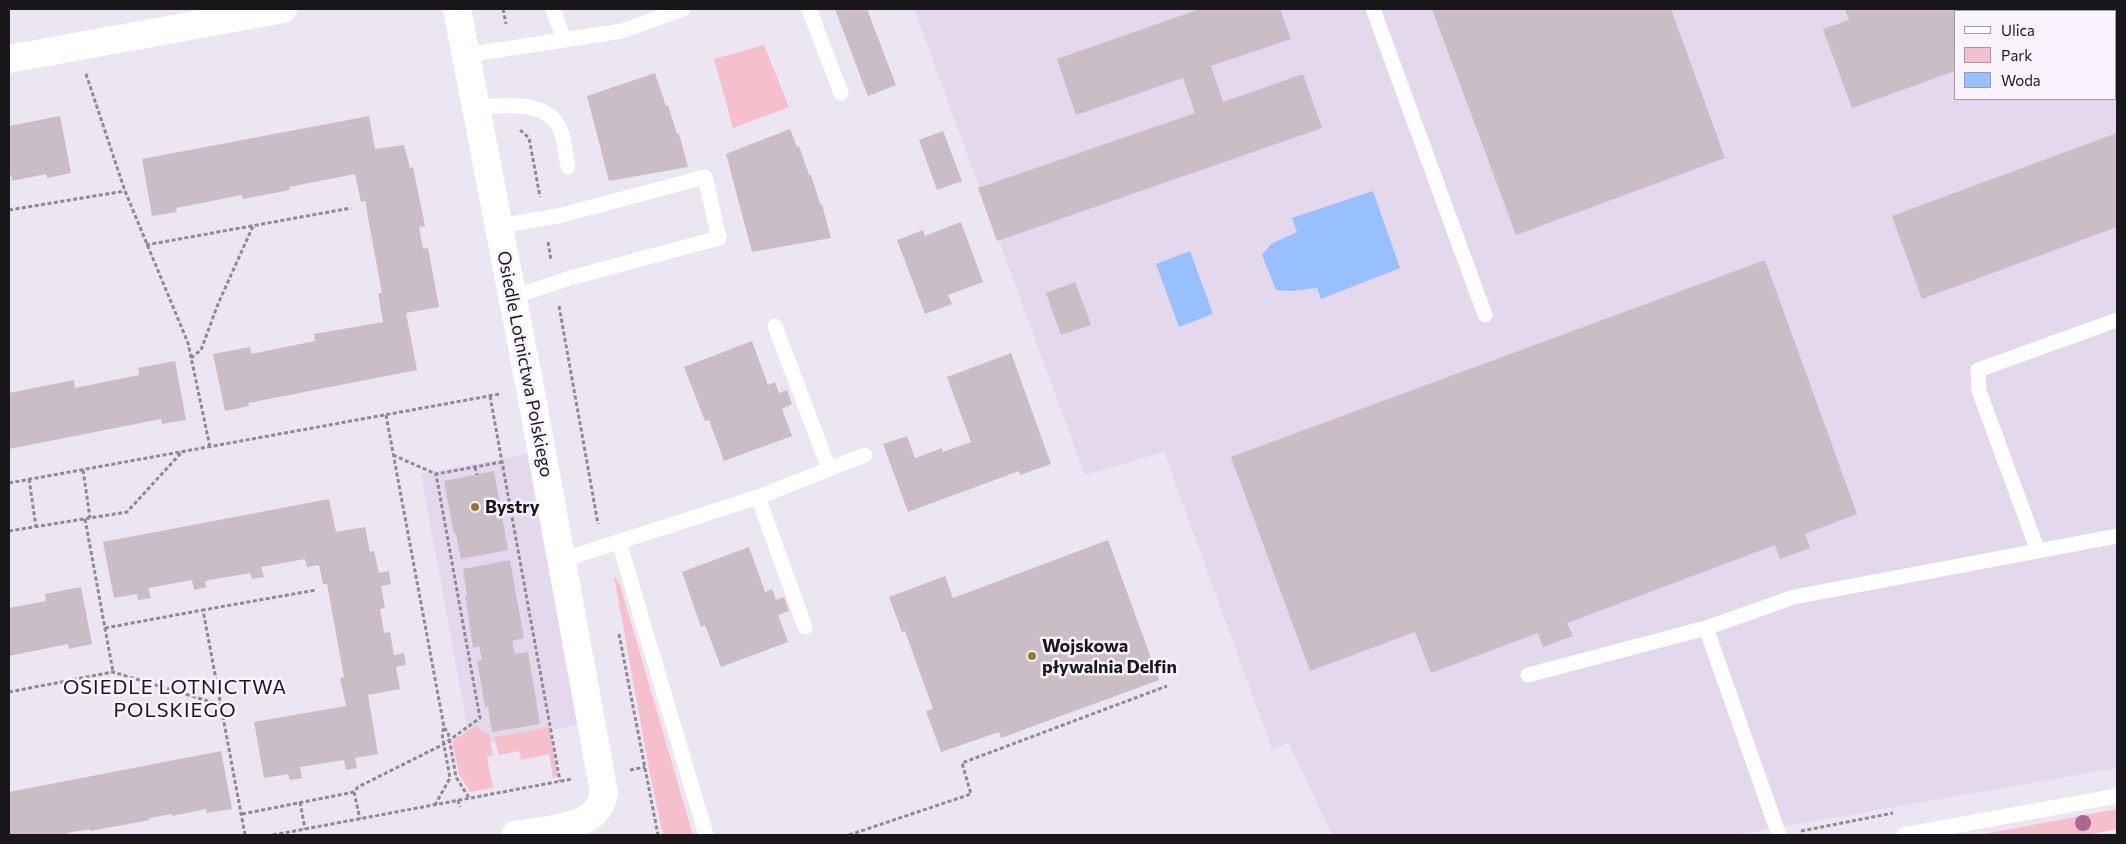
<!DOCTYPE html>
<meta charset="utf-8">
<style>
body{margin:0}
#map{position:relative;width:2126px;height:844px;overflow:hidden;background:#ece5f2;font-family:Commissioner,sans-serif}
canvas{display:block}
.frame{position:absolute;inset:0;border:10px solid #1a171c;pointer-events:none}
.legend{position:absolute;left:1954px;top:10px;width:162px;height:90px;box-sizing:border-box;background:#f9f3fe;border:1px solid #a09ba4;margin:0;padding:6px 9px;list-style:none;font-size:15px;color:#1a171c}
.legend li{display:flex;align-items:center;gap:10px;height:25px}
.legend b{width:25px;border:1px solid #a09ba4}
</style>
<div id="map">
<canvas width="2126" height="844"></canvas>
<div class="frame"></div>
<ul class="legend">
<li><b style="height:6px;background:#fff"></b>Ulica</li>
<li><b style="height:14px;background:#f6bfcc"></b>Park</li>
<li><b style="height:14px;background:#98c0ff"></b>Woda</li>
</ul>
</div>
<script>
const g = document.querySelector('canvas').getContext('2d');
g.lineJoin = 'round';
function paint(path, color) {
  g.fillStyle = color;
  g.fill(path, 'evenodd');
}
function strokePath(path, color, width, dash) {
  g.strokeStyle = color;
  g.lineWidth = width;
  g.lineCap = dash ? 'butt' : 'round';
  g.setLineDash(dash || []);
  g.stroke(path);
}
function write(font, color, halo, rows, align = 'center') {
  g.font = font + ' Commissioner,sans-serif';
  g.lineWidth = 5;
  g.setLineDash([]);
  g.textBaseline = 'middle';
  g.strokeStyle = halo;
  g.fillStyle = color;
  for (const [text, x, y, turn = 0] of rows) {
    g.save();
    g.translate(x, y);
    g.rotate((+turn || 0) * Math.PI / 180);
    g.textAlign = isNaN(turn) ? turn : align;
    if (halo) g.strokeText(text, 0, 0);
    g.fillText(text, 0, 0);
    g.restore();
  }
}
paint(new Path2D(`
 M914,9H2117V768L1735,835H1332L1289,743L1272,749L1164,452L1085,475ZM1955,11H2115V99H1955Z
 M527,454L577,725L471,746L421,474Z`), '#e3d8ec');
paint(new Path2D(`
 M764,45L789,107L733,128L714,59Z
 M614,576L620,585L693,835H663L649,769Z
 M477,725L481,731L489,734L493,755L487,757L493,788L470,792L459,774L452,741Z
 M549,727L558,776L553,778L549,754L521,760L519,751L499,755L494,737Z
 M2117,809V829L2086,835H1979Z`), '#f6bfcc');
paint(new Path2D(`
 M1373,191L1400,268L1321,299L1317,288L1291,291L1276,290L1262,255L1271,244L1297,232L1292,218Z
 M1190,251L1213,314L1179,327L1156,264Z`), '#98c0ff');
paint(new Path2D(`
 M835,9H867L896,85L868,96Z
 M1200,9H1280L1291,39L1211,66L1223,102L1303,74L1322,128L997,241L978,188L1195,113L1183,78L1076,115L1057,59Z
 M1432,9H1671L1725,158L1516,235Z
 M1845,9H2117V11H1955V71L1852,108L1823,29L1849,20Z
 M655,73L666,106L668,105L677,134H679L688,167L609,181L587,96Z
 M60,116L71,173L47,178L46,174L12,181L11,175H9V126Z
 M369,116L375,149L404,145L410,168L413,167L425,226L419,227L423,249L428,248L439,307L406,313L417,370L248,403L249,406L225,411L213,354L250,347L251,354L315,341L314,334L383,322L378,293H382L365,201L361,202L355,174L289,187L290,190L243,199L242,195L176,208L177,212L152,216L142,159Z
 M790,129L797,147L799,146L809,175H811L820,204H822L831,238L752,252L726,154Z
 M943,131L962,181L937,190L919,140Z
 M2117,133V227L1922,299L1892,216Z
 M961,222L983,282L948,295L952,304L925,314L897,240L923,230L925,236Z
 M1765,260L1857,514L1805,534L1810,548L1780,559L1775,545L1567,623L1573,636L1543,647L1538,633L1431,673L1415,632L1310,671L1231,457Z
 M1075,282L1091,325L1061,335L1046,293Z
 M752,341L768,385L775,382L779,393L787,390L792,404L782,409L792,436L724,461L709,420L705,421L684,367Z
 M1011,353L1051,464L1020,475L1019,471L908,512L883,444L907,436L915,458L942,448L943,452L971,442L947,377Z
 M175,361L186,420L162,424L161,419L9,449V393L74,380L75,388L139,375L138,368Z
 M494,471L508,550L461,559L456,533L454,534L444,481Z
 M329,499L336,532L365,527L370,552L374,551L379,573L389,571L391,584L381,586L385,608L380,609L384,633L390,632L394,655L404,653L406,665L396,667L400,689L368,695L378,754L355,758L357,768L346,770L344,760L300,767L302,778L290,780L288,774L264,778L254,722L346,706L340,678L344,677L327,584H323L319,565L307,567L305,559L261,567L264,577L252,579L250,573L205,581L206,587L194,590L192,580L148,588L151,598L138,600L137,594L114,598L103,542Z
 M1108,540L1159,680L1001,738L999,732L941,752L926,711L933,709L905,631L902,632L889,597L945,576L953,598Z
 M749,547L765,592L772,589L776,600L784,597L789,611L778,615L788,642L721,667L705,625L701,627L682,572Z
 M510,560L524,638L512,641L515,654L528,652L540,724L492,732L488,706L485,707L477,661L482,660L479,646L473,648L465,595H467L463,569Z
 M81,587L92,644L69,649L68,644L9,656V608L46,601L45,594Z
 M221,751L232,809L207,813L206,809L172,816V814L149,818L150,820L90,831V829L67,833L68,835H9V792Z`), '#cabdc6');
strokePath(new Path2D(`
 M503,9L506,24
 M86,74L125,191L188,343L210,447
 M520,130L529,138L540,197
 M9,210L125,191
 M548,242L551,260
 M146,245L351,208
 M559,306L598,524
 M191,358L201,350L218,304L253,226
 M490,396L560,781
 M386,415L444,727L442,734L450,778L435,805
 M393,455L436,474L502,462
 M475,467L477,475
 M83,470L90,518
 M29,479L36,527
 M9,483L500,394
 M85,519L113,672
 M9,531L127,512L181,453
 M105,628L203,610
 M619,634L658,835
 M9,692L113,672L221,705
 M444,728L448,732L456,777L469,798
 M630,770L645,767
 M354,792L360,819
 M458,800L460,807
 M300,802L305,829
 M242,814L354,792L358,787L444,744L480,718L436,474
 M1801,831L1893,813
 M245,835L203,610L316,590
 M273,835L572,779
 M849,835L971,794L962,763L1167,686`), '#8e8992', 3, [4, 2.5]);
strokePath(new Path2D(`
 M553,9L564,40
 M809,9L841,93
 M1373,9L1485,315
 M466,55L622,31L683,9
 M476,107C504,106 549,98 561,132C565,143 566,156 568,167
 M499,226L558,216L705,177L719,238L570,278L513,297
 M775,326L829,469
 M758,497L805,627
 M619,542L706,835
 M2038,551L1979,391L1978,370L2117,320
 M562,560L758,497L865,455
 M1706,628L1779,835
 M1528,675L1706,628L1794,597L2117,536
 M1904,835L2117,796`), '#fff', 15);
strokePath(new Path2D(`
 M457,9L531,393L604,792C603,797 602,803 599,807C586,829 538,831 515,835
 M9,59L283,9`), '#fff', 28);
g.fillStyle = '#ae678d';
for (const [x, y] of [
 [2083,823]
]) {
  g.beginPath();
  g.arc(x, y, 8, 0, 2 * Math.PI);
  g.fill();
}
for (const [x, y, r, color] of [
 [475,507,5,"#9f7624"],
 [1032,656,5,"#9f7624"]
]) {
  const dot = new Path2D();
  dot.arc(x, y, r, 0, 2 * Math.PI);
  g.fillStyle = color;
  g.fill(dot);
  strokePath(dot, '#f9f3fe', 2);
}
write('18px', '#1a171c', '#f9f3fe', [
 ["Osiedle Lotnictwa Polskiego",525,364,79]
]);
write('bold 18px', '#1a171c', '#f9f3fe', [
 ["Bystry",485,507],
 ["Wojskowa",1042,646],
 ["pływalnia Delfin",1042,667]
], 'left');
g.letterSpacing = '1px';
write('20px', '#1a171c', '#f9f3fe', [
 ["OSIEDLE LOTNICTWA",175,687],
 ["POLSKIEGO",175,710]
]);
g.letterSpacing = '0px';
</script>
